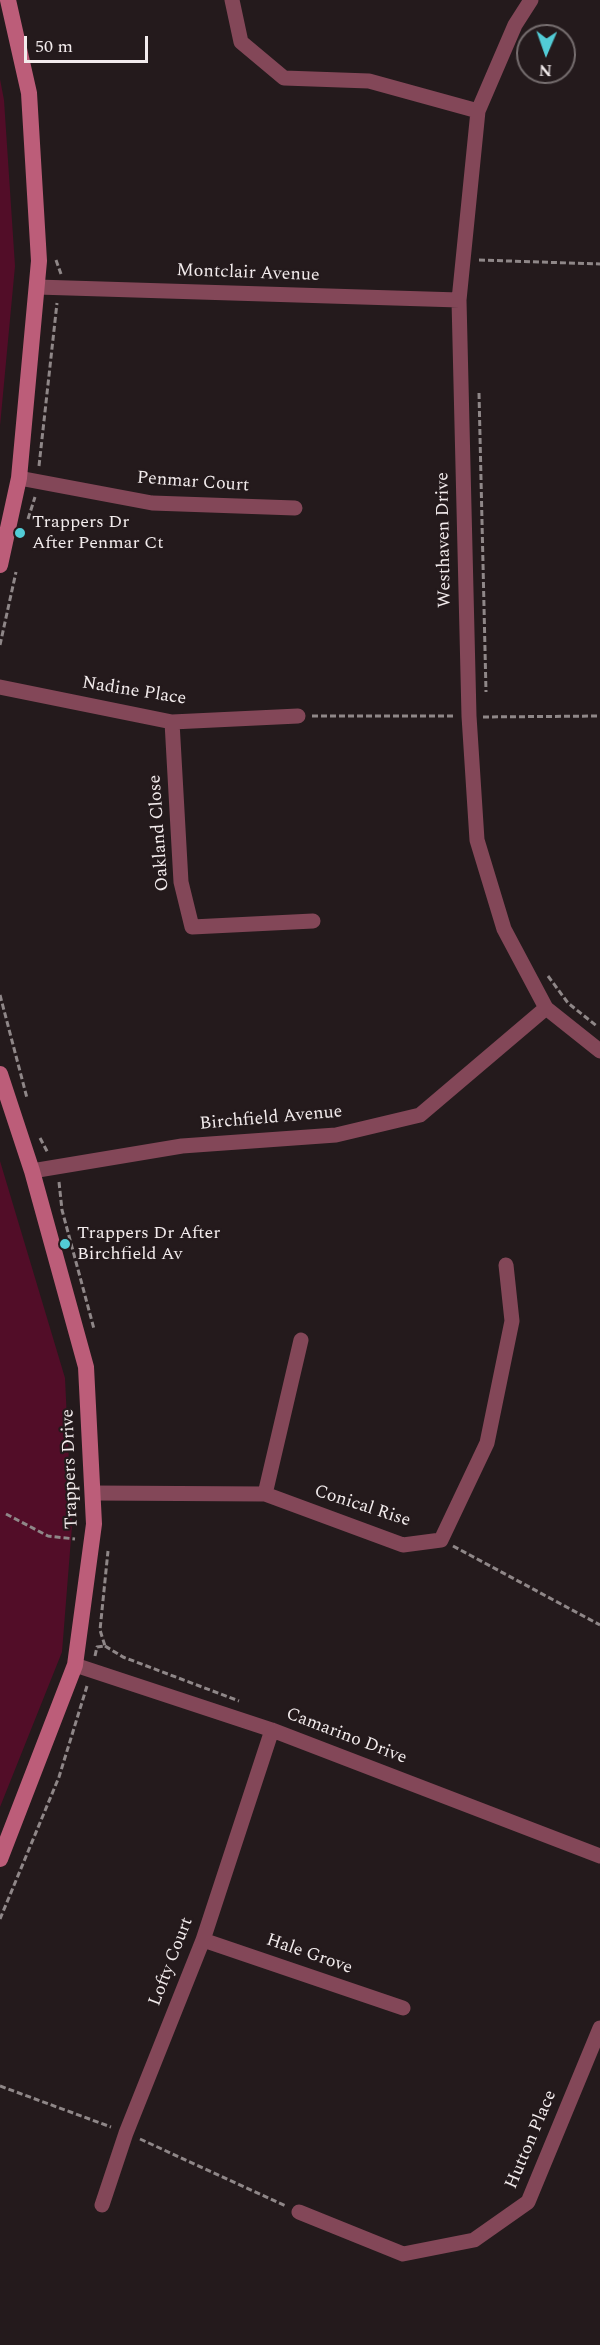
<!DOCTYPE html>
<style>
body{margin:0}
#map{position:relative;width:600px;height:2345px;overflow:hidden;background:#241a1c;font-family:Spectral,serif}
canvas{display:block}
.north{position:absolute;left:516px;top:24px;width:60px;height:60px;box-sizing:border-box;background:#241a1c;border:2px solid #766e6f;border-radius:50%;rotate:182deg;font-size:16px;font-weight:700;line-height:24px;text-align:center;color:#f2ebec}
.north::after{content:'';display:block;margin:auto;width:21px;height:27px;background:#52ccd6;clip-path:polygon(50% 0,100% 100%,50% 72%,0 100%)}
.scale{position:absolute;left:24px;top:36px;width:124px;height:27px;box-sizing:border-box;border:3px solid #f2ebec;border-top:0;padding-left:8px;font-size:18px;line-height:21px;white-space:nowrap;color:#f2ebec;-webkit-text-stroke:4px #241a1c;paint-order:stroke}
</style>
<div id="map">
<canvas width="600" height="2345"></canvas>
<div class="north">N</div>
<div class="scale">50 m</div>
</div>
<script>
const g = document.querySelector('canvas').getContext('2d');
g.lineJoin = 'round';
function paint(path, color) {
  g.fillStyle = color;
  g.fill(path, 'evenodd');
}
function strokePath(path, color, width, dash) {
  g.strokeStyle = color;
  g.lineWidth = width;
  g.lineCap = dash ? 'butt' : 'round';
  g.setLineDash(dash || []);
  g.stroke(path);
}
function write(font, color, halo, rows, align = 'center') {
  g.font = font + ' Spectral,serif';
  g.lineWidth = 4.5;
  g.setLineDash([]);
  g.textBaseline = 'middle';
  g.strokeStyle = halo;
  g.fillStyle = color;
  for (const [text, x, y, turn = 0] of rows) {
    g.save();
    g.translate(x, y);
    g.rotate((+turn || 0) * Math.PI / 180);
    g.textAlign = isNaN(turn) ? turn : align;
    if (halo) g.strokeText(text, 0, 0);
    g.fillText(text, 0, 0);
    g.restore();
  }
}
paint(new Path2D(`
 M0,79L4,100L15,266L0,426Z
 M0,1161L65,1378L72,1526L62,1652L0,1807Z`), '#520d28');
strokePath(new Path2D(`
 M56,260L61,274
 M479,260L600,264
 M479,393L486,692
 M39,466L57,303
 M28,519L35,497
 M0,645L16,572
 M312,716H456
 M483,717L600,716
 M548,976L568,1003L598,1027
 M0,995L27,1098
 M40,1138L48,1153
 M59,1182L62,1210L94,1329
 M6,1514L48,1536L75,1539
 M453,1546L600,1625
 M105,1646L123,1657L239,1701
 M95,1656L97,1647L105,1646L100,1630L108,1551
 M0,1919L59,1777L87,1686
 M0,2086L111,2127
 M140,2139L286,2206`), '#8f8788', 3, [6, 3]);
strokePath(new Path2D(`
 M232,0L241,42L284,78L369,81L478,111
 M531,0L515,25L478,111L459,300L469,716L477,840L504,929L546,1008L600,1051
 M37,287L459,300
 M19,478L152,503L295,508
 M0,687L172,722L298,716
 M172,722L181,882L192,927L313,921
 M32,1171L182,1146L336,1135L420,1115L546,1008
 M93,1493L265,1494L403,1545L441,1540L487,1443L512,1321L506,1265
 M265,1494L301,1340
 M75,1665L272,1730L600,1856
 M203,1940L403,2008
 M102,2205L126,2133L203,1940L272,1730
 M299,2212L403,2254L474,2240L528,2202L600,2028`), '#834758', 15);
strokePath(new Path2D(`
 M0,565L19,478L39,261L29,93L8,0
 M0,1074L32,1171L86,1367L94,1524L75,1665L0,1859`), '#bc5d79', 16);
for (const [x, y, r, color] of [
 [20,533,6,"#52ccd6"],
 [65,1244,6,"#52ccd6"]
]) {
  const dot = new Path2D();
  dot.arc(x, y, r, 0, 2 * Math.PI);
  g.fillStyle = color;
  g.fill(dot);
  strokePath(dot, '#241a1c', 2);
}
write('18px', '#f2ebec', '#241a1c', [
 ["Montclair Avenue",248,274,2],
 ["Penmar Court",193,483,4],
 ["Westhaven Drive",445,540,-91],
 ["Nadine Place",134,692,9],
 ["Oakland Close",160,833,-94],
 ["Birchfield Avenue",271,1119,-5],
 ["Trappers Drive",71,1469,-92],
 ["Conical Rise",362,1507,18],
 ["Camarino Drive",346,1737,21],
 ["Hale Grove",309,1955,19],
 ["Lofty Court",172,1962,-69],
 ["Hutton Place",532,2140,-67]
]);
write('18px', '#f2ebec', '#241a1c', [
 ["Trappers Dr",32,523],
 ["After Penmar Ct",32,544],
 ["Trappers Dr After",77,1234],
 ["Birchfield Av",77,1255]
], 'left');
</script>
